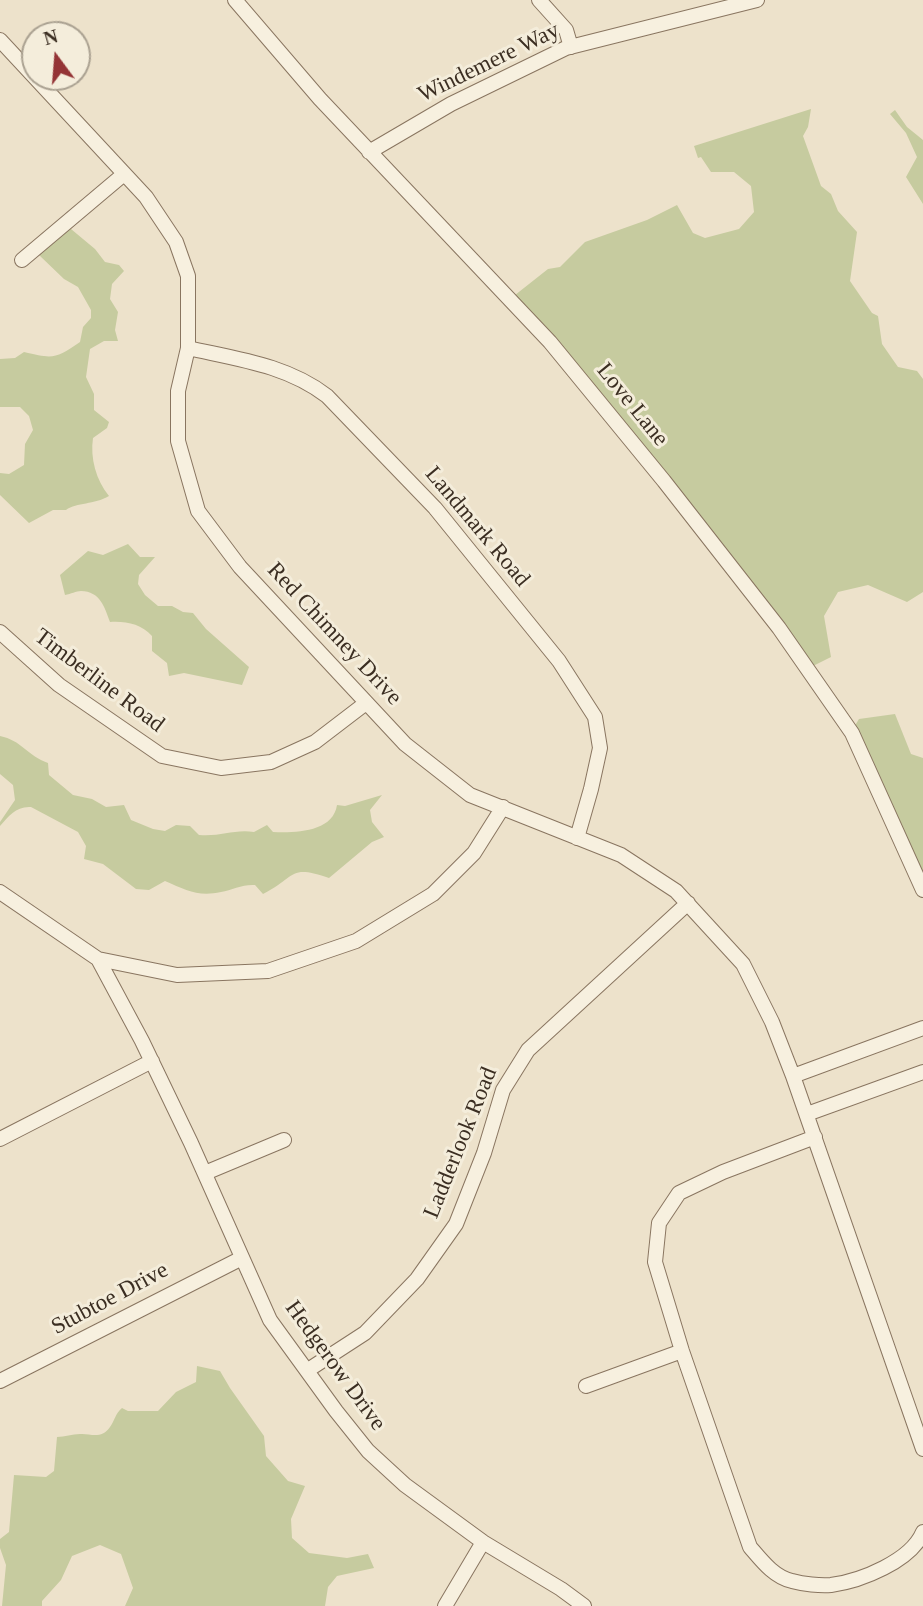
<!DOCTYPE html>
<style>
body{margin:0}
#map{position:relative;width:923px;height:1606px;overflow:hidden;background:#ede2cb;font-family:"Times New Roman",serif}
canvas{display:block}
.north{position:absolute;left:21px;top:21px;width:70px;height:70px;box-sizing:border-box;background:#f4eddb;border:2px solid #aaa191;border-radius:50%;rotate:344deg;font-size:19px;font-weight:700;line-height:28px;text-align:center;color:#3b2e22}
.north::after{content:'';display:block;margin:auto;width:24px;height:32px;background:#943436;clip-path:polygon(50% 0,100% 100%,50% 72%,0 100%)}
</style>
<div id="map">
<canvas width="923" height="1606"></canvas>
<div class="north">N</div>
</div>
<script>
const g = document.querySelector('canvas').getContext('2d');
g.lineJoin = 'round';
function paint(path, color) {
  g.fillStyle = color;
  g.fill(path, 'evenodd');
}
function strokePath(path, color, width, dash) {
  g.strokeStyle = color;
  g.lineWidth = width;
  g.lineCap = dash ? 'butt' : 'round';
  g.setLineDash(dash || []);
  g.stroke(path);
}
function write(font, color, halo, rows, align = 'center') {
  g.font = font + ' "Times New Roman",serif';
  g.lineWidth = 6;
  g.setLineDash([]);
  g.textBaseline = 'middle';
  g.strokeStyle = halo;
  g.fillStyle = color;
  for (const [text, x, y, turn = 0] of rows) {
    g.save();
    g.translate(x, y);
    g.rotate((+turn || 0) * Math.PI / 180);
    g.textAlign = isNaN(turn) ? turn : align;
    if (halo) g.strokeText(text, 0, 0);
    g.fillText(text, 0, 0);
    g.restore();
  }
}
paint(new Path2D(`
 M811,109L808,127L803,136L821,186L831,194L838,211L857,232L850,281L872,313L878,316L882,344L898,367L917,371L923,379V592L907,602L868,585L838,592L824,616L831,657L807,669L510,299L548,269L560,267L585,242L647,220L677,205L693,233L705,238L739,229L754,212L751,186L734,172H711L701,157L698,158L694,146Z
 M895,110L907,127L923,140V204L906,177L917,157L906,133L890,114Z
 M65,224L95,249L105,262L119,265L124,271L112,284L110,299L118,312L115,330L118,341H104L90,349L86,377L94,394V410L109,422L107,428L93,438C90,458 96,480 109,496C94,505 77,502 66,510H53L29,523L0,495V473L9,474L24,465L25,444L33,430L29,416L20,407H0V359L15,358L24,352C53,359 56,359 80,342L83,327L91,318V310L78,287L64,279L39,255L40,251Z
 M128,544L140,557H155L139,575L138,584L145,595L158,606H172L183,612L193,613L206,629L249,667L242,685L184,673L169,676L167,663L152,651V636C141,624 126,621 110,622C105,608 100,591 81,591C76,591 71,594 65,595L60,575L88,551L103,555Z
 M895,714L911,754L923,758V890L851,732L859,719Z
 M0,736C21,740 28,756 48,763L49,775L73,795L92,799L106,807L124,805L131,820L153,829L165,831L176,825L190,826L199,835C220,837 234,829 254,832L267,825L273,832C296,833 333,832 337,805L345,806L382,795L370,810L372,822L384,837L372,842L329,878C288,864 297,877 263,894L255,885C243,884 232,890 221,892C198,897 186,890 165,881L149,890L136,889L103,864L84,859L86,846L78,832L31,807C16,806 9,816 0,826V822L15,800L13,785L0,774Z
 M197,1366L220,1371L230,1388L264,1436L266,1456L288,1481L305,1486L291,1519L292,1538L309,1553L347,1558L368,1554L374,1568L337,1576L328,1587L325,1606H125L133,1588L121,1554L100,1545L72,1556L61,1580L42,1601V1606H2L6,1565L0,1548V1539L9,1532L14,1475L46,1477L54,1471L57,1437C65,1437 72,1434 80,1434C90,1433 101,1440 110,1427C115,1420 115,1414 122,1408L128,1411H158L176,1392L196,1382Z`), '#c6cb9f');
const minor = new Path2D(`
 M235,0L320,99L550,342L664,481L779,628L852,733L923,890
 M539,0L566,30L571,47
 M0,40L146,197L176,242L188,276V348L178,391V441L198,511L240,567L405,744L470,795L621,855L676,891L743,964L772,1022L793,1076L923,1449
 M369,152L451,104L566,48L757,0
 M22,260L124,174
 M188,348C237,359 287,365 327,396L435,508L559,661L595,717L600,748L591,789L577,838
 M0,632L59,685L162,756L221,768L271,762L315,742L366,703
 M0,892L98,959L177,975L268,971L356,941L433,894L474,853L503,807
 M98,959L142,1041L191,1143L270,1320L336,1411L368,1451L405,1485L483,1542L561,1589L584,1606
 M793,1076L923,1028
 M807,1114L923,1072
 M815,1137L723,1172L679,1193L659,1223L655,1262L682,1351L750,1547C762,1561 774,1577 792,1581C803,1584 820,1586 831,1585C861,1581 911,1561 923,1532
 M0,1139L152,1061
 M205,1173L284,1140
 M308,1370L365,1333L417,1279L456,1224L484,1153L503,1090L528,1050L688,903
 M0,1381L242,1258
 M586,1386L682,1351
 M445,1606L483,1542`);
strokePath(minor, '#897560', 16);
strokePath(minor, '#f7f0df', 14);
write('23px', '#3b2e22', '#f4eddb', [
 ["Windemere Way",489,63,-26],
 ["Love Lane",632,405,51],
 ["Landmark Road",477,527,50],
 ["Red Chimney Drive",334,634,47],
 ["Timberline Road",99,681,37],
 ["Ladderlook Road",461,1143,-68],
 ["Stubtoe Drive",110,1299,-28],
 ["Hedgerow Drive",335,1366,54]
]);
</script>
